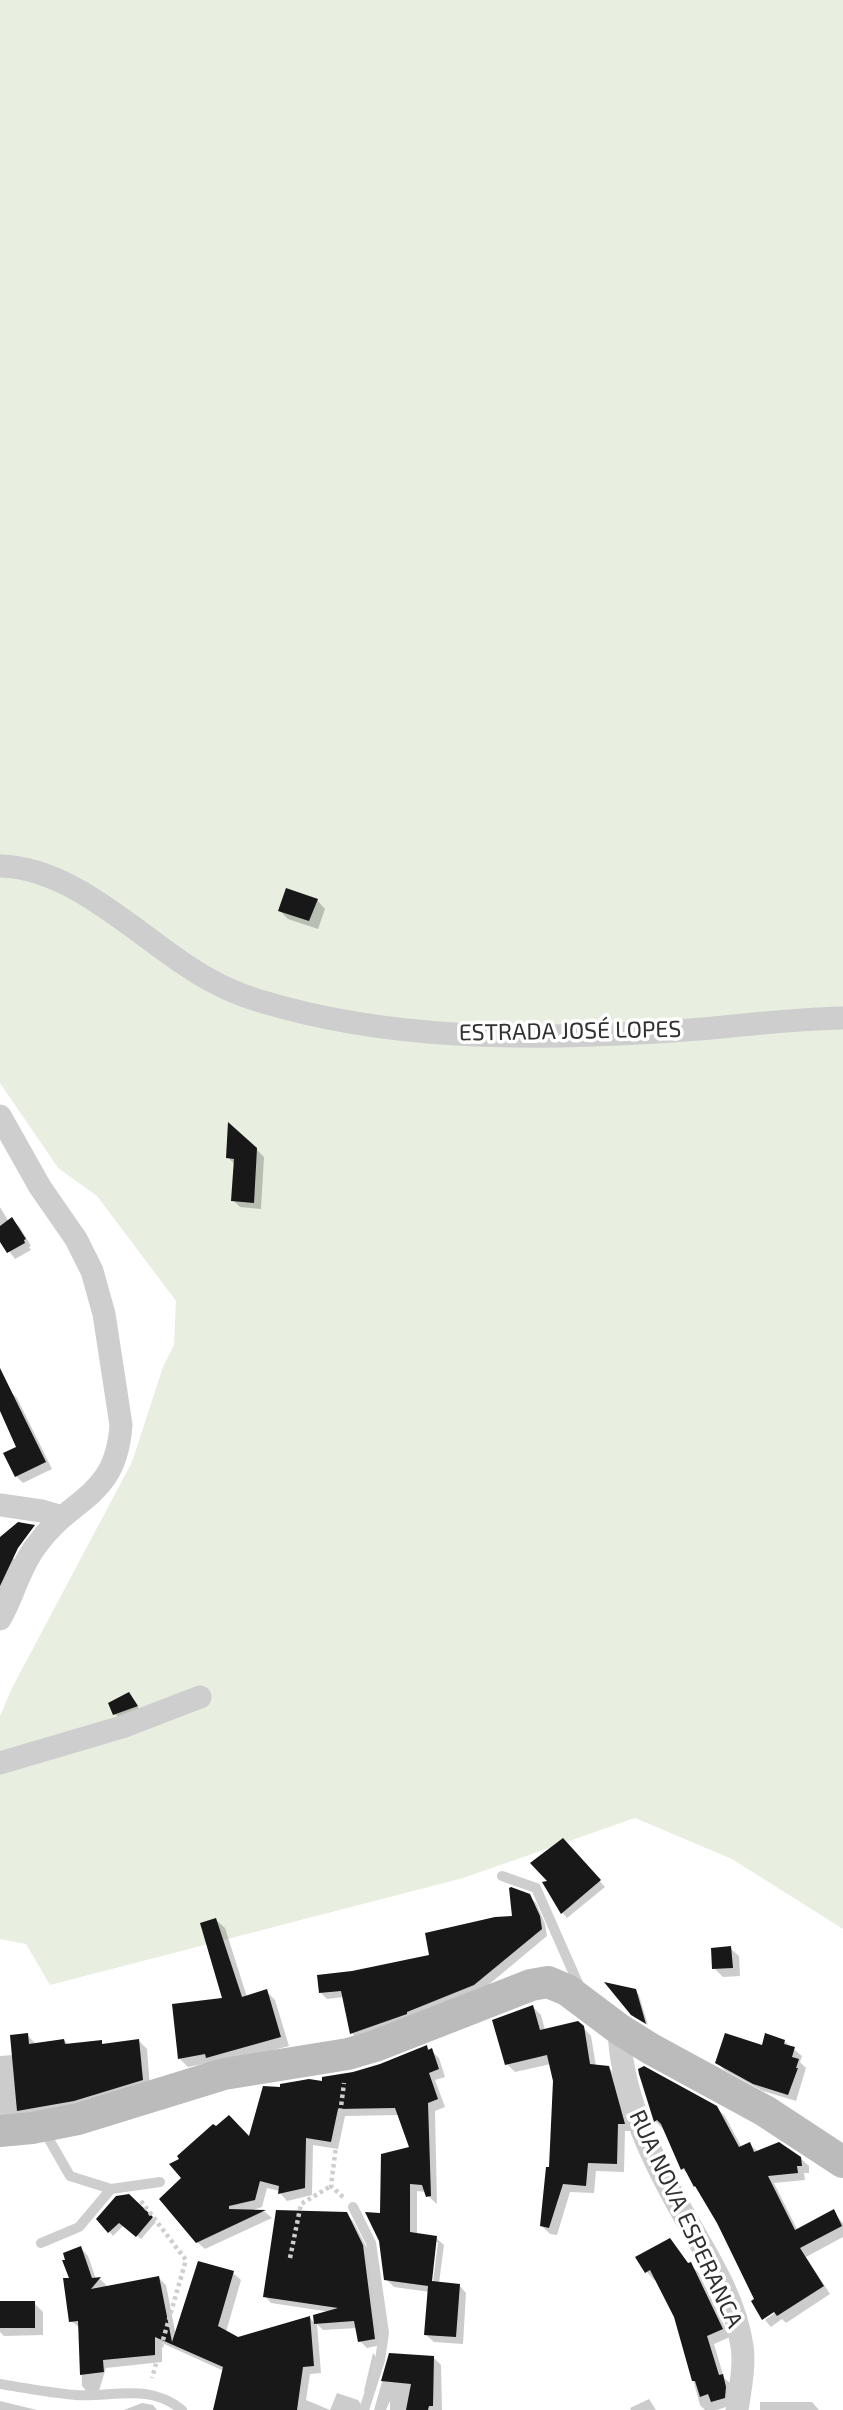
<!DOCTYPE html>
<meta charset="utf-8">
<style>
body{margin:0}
canvas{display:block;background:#fff}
</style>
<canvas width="843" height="2410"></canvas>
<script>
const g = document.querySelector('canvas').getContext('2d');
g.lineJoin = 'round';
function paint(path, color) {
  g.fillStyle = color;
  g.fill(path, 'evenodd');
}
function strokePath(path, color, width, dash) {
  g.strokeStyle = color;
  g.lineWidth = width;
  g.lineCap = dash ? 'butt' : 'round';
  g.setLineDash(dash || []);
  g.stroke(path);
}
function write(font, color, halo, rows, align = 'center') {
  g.font = font + ' "Exo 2",sans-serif';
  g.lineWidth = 7;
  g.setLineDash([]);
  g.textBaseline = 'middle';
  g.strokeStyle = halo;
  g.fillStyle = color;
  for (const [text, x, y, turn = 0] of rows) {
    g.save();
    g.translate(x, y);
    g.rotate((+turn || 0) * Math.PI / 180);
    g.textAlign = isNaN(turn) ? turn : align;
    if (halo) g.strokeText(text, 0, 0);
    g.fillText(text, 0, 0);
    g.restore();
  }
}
paint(new Path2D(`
 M0,0H843V1929L732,1859L635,1818L463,1878L50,1985L26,1944L0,1939V1716L12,1688L132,1462L163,1367L174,1345L176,1301L97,1196L58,1168L0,1083Z`), '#e8eee0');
paint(new Path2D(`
 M317,900L325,909L318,929L288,919L280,911Z
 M256,1149L264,1157L261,1209L240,1207L233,1200L235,1165L228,1157Z
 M0,1207L9,1222L12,1220L19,1226L31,1246L29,1247L31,1250L15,1259L0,1239Z
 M10,1391L17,1398L52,1469L23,1483L16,1476L19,1448L0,1407V1395Z
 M13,1558L19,1564L0,1608V1571Z
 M129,1694L140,1710L119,1718L115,1714Z
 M568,1845L605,1887L567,1918L562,1912Z
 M529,1896L536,1903L545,1924L547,1936L481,1991L358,2040L352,2033L344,1997L327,1999L321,1993L352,1973L431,1957L514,1918Z
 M216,1920L225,1928L247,1997L266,1991L275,2000L289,2046L216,2065L213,2062L188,2067L179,2058L225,1999Z
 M730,1948L739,1956L740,1976L723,1977L714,1968Z
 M635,1990L639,1995L648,2025L637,2018Z
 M533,2007L541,2015L545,2030L583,2027L591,2036L596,2066L608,2067L617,2076L632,2131H625L624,2172L596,2171L594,2193L570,2192L557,2235L550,2234L542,2226L551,2169L555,2081L551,2064L515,2072L507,2064Z
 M27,2035L35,2043L64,2040L69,2045L101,2042L104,2045L139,2041L147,2049L150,2088L0,2123V2056L13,2055Z
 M784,2041L802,2056L800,2062L806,2068L796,2101L763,2091L724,2070L717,2062Z
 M427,2047L439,2058L445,2077L435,2080L445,2107L435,2111L437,2204L428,2196L426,2192L417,2191V2235L436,2238L444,2245L439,2283L459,2285L466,2293L463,2344L434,2342L426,2335L430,2292L394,2287L386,2279L382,2215L411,2148L400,2115L345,2116L338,2149L313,2145L312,2195L287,2201L280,2193V2191L267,2188L262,2207L249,2211L265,2212L272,2218L205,2249L197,2242L250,2139L281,2089L323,2083L381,2065ZM434,2242H438L432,2290L429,2289Z
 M641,2073L716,2107L725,2116L742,2148L750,2144L758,2152L800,2158L809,2166V2173H804L805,2180L774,2183L798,2231L833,2212L843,2223V2237L806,2257L830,2294L786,2323L782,2319L771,2327L765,2320L782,2308L757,2300L719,2223L690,2176L683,2169L663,2129L655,2121Z
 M129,2196L156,2222L141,2239L124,2225L113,2236L99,2219Z
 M346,2214L353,2221L370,2254L381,2345L367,2348L360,2341L357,2328L323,2330L317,2324L321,2373L310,2374L306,2400L330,2410L337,2393L358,2400L365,2410H216L224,2371L162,2343V2362L106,2368L98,2394H89L82,2386L80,2328L71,2321V2280L81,2248L88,2256L96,2279H100L108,2287L159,2278L166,2285L176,2336L233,2273L241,2280L226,2332L238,2339L310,2318L316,2325L315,2317L331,2312L271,2303L265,2296Z
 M670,2240L689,2264L698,2272L730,2337L714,2344L724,2378L730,2383L732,2405L717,2410H705L700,2405L676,2317L657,2279L654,2280L647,2272L638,2258Z
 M0,2302L34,2303L43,2312V2335L4,2336L0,2332Z
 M373,2353L376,2357L366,2393L364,2391Z
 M390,2354L434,2358L441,2365L442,2410H390V2401L386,2410H374Z
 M649,2399L656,2410H631L630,2408Z
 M0,2401L37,2410H0Z
 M760,2402H812L819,2410H760Z
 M142,2403L153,2405L157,2410H124Z`), '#0003');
paint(new Path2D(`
 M286,888L318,899L309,921L278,911Z
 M228,1122L257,1148L254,1203L231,1201L234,1159L226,1158Z
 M12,1217L26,1239L24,1240L25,1243L7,1253L0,1242V1226Z
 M0,1368L46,1462L15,1477L3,1453L16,1447L0,1411Z
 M18,1522L35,1525L18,1548L0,1586V1537Z
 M129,1692L138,1706L113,1715L108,1703Z
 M563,1838L601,1880L561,1914L542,1882L547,1881L530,1863Z
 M511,1887L530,1894L540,1916L542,1929L474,1985L407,2012V2014L350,2034L341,1991L319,1993L317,1975L352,1971L429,1955L425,1933L495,1917L512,1916L509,1888Z
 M216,1918L242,1997L267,1989L281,2037L206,2058L205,2054L178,2059L172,2004L222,1998L200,1923Z
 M731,1946L733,1968L712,1969L711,1948Z
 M604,1982L636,1989L646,2024L631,2015Z
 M533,2005L540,2030L578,2021L584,2026L590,2064L609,2066L625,2124H618L617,2164L588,2163L586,2186L563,2184L549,2228L540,2226L546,2167H549L553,2081L547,2055L505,2065L492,2020Z
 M28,2033L29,2044L64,2039L65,2044L102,2040V2044L139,2039L143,2080L74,2101L17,2111L10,2035Z
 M725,2033L762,2045L765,2033L785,2040L784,2044L795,2047L792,2057L799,2059L796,2068H798L788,2095L753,2084L715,2063Z
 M427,2045L428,2050L432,2048L439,2069L429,2073L438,2099L428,2103L431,2196L426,2197L422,2185L410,2184V2232L437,2236L432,2281L460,2284L456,2337L424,2335L428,2286L384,2280L379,2241L365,2212L380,2213L381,2154L409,2147L395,2108L338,2109L331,2142L306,2138L305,2188L278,2194L279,2186L260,2181L255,2200L229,2206V2209L266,2210L196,2243L159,2199L181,2178L169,2164L179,2159L177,2156L213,2124L216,2126L229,2115L249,2136L263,2086L280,2087V2084L309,2079L322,2081V2077L353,2072L380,2064Z
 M644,2066L717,2106L739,2147L750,2142L754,2152L779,2142L801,2157L802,2166H797L798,2173L768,2176L795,2230L834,2209L842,2226L800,2248L824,2286L777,2316L774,2312L762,2320L751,2301L754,2299L717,2223L695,2186L694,2187L684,2168L681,2170L661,2124L657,2120L654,2122L639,2074L638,2069Z
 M129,2194L153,2217L136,2237L119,2223L108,2233L96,2219L116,2196Z
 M276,2210L347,2212L363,2245L375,2339L358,2342L354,2321L314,2324L313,2315L338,2308L263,2297Z
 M670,2238L688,2263L691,2262L723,2329L707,2336L719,2375L723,2374L726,2387L725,2398L711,2402L708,2394L700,2397L695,2381H692L674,2317L650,2270L645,2273L635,2257Z
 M81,2246L92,2278L101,2277L91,2289L159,2276L172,2342L198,2261L234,2271L218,2326L238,2337L310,2316L314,2366L303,2367L297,2410H213L223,2367L155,2337V2355L103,2360L104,2372L80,2375L78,2321L69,2322L63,2278H69L62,2260H65L63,2253Z
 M0,2301H35V2328H0Z
 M389,2353L434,2356L433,2406H429L428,2410H406L411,2384L381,2381Z`), '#181818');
strokePath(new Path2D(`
 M343,2197L331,2186L344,2083
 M141,2201L186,2260L152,2378
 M290,2258L301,2204L331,2186`), '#cecece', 4.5, [3.5, 3.5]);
strokePath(new Path2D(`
 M502,1876L536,1888L581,1990
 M43,2129L70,2176L111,2189L160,2182
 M353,2207L371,2243L384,2333L380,2360L364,2410
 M41,2243L79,2227L111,2189
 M0,2384C25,2388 51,2393 76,2395C114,2397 150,2383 182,2410`), '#cecece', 10);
strokePath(new Path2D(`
 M0,866C68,867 130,928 184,964C207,980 233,993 260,1001C388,1040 525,1040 658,1032C720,1029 781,1019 843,1018
 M0,1116L40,1187L76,1239L92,1271L104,1314L121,1425C116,1499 71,1496 36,1546C19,1568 14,1595 0,1619
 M0,1505L42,1511L62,1517
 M0,1763L122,1727L200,1697
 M619,2029C621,2093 650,2155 681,2210C705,2252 735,2297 742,2346C745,2367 740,2389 737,2410`), '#cecece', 23);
strokePath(new Path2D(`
 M0,2131L32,2128L78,2119L224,2074L348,2054L375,2046L531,1985L548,1982L567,1990L619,2029L651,2049L765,2111L843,2162`), '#bbb', 32);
write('23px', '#313131', '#fff', [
 ["ESTRADA JOSÉ LOPES",570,1031,-1],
 ["RUA NOVA ESPERANCA",686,2219,65]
]);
</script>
